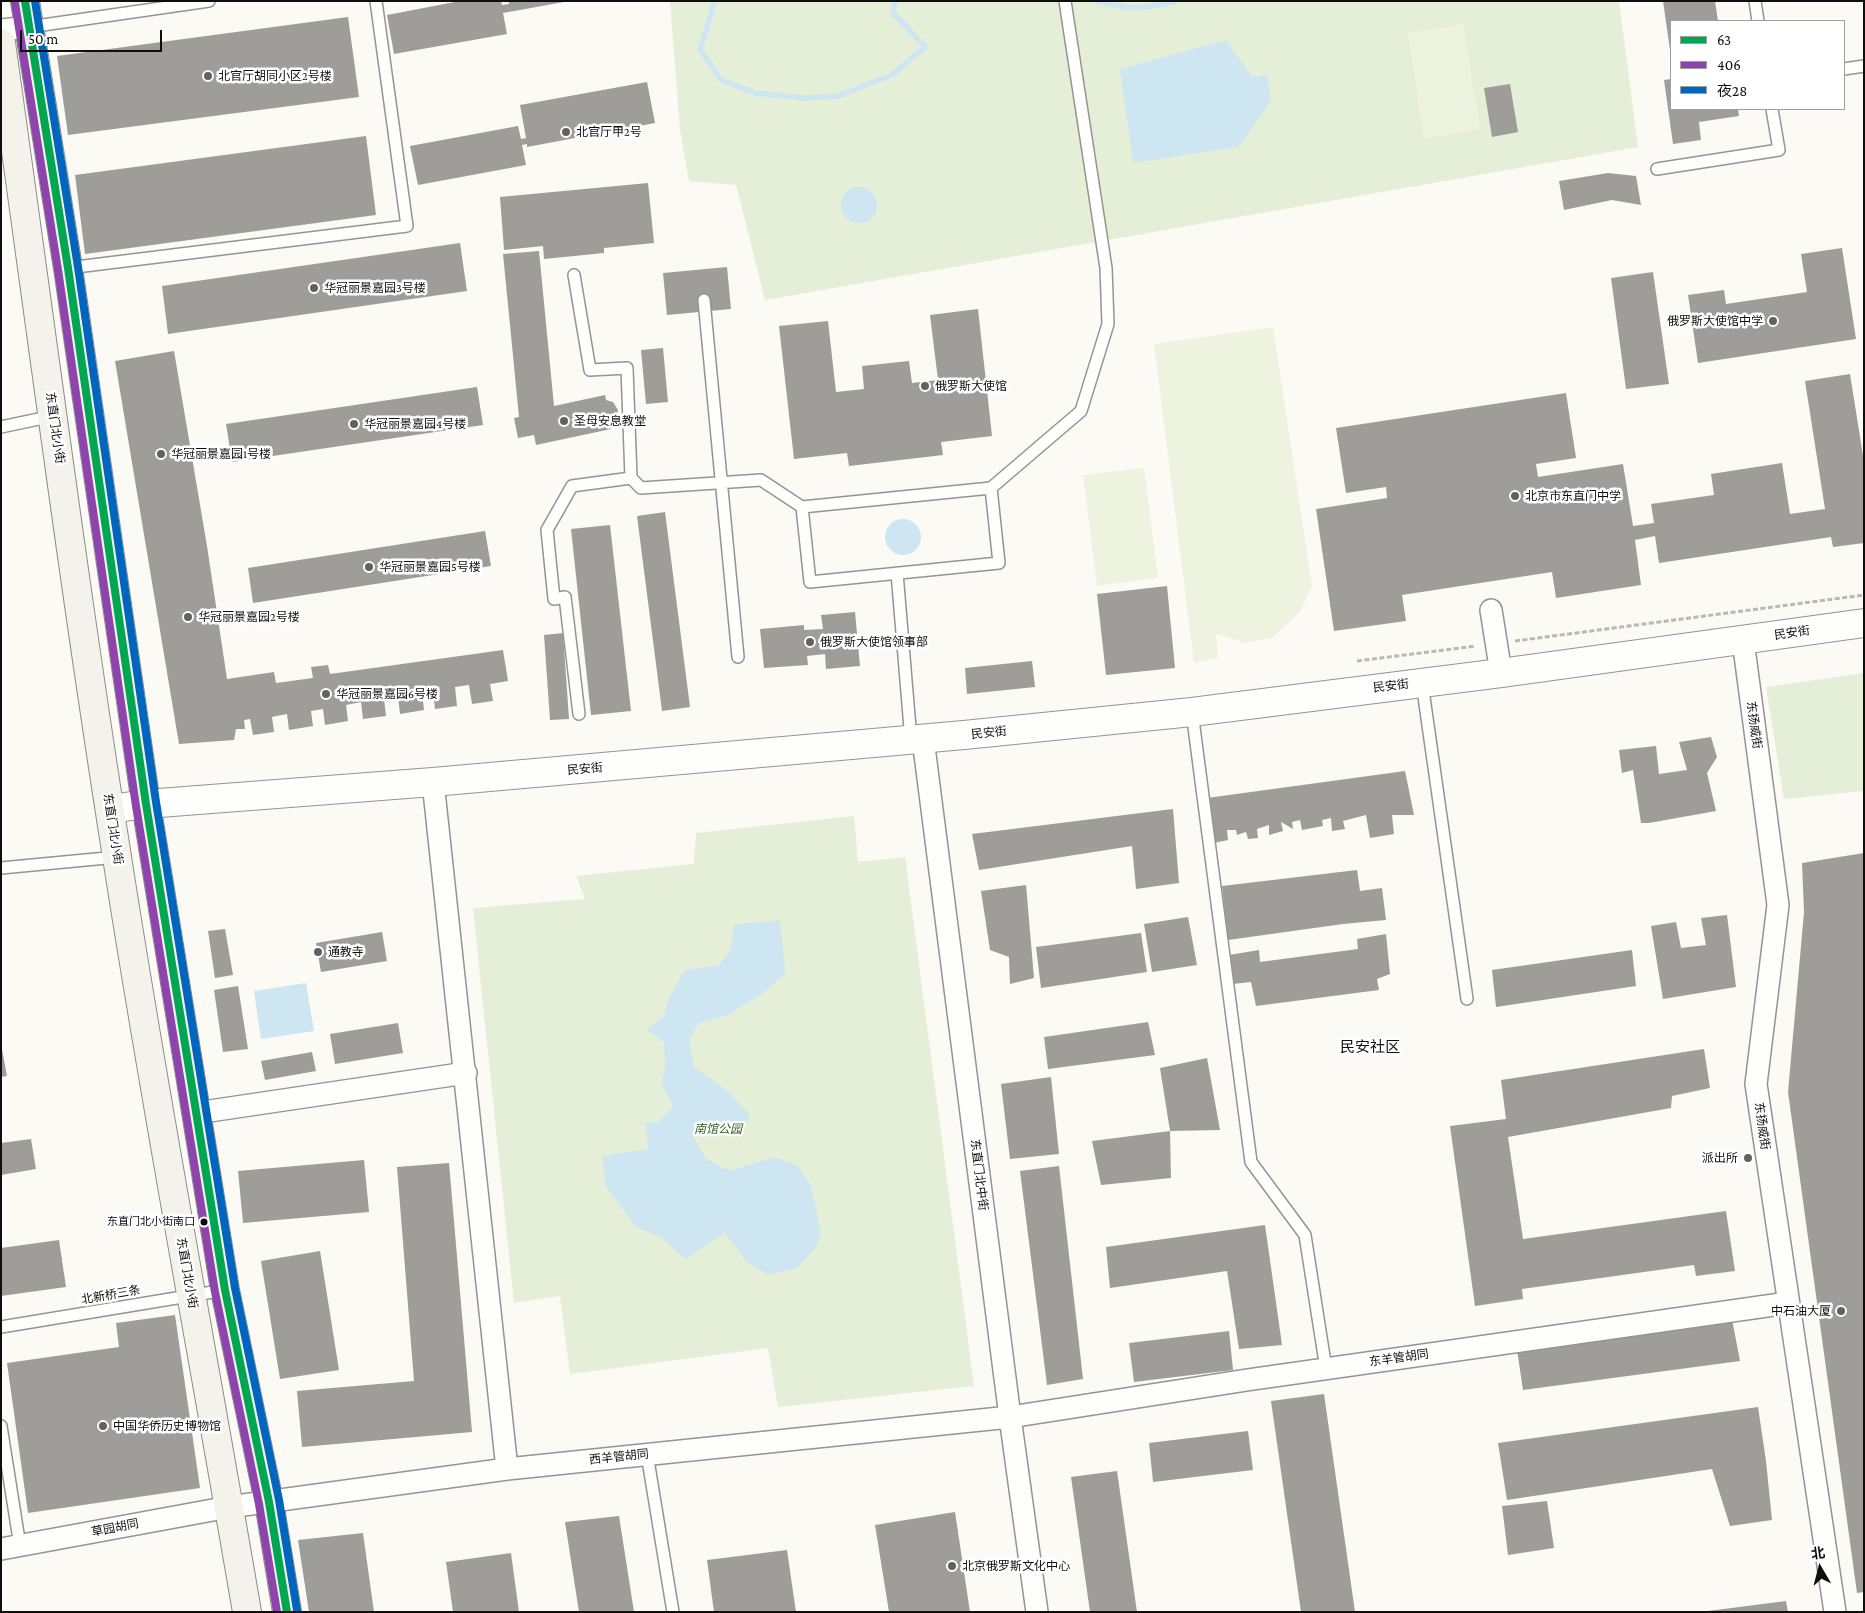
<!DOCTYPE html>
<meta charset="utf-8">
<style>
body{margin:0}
#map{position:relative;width:1865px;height:1613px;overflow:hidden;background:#fbfaf4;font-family:"Crimson Pro","Noto Sans SC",serif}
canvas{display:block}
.frame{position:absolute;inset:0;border:2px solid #0e0e0e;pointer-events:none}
.legend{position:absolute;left:1670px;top:20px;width:175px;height:90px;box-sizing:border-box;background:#fff;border:1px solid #9f9f9f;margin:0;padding:6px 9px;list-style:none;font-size:15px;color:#0e0e0e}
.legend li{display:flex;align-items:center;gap:10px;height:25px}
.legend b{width:25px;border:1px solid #9f9f9f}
.north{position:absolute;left:1795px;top:1543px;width:50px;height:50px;-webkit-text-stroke:4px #fff;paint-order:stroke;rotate:352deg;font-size:14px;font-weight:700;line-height:20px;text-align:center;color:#0e0e0e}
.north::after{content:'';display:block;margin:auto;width:18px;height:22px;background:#0e0e0e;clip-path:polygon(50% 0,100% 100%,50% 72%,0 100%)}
.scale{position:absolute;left:20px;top:30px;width:142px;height:22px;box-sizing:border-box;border:2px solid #0e0e0e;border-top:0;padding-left:6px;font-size:15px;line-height:18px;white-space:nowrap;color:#0e0e0e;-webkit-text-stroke:4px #fff;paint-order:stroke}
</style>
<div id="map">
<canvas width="1865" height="1613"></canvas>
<div class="frame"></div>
<ul class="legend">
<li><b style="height:6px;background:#00a651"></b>63</li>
<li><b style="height:6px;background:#8e44ad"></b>406</li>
<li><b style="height:6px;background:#0065bd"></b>夜28</li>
</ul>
<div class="north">北</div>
<div class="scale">50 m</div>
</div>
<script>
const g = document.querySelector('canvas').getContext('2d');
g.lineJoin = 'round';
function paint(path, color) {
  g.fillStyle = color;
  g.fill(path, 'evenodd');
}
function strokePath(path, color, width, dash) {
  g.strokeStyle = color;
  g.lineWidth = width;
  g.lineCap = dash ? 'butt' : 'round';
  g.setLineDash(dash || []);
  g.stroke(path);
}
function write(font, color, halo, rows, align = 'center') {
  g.font = font + ' "Crimson Pro","Noto Sans SC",serif';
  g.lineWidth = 5;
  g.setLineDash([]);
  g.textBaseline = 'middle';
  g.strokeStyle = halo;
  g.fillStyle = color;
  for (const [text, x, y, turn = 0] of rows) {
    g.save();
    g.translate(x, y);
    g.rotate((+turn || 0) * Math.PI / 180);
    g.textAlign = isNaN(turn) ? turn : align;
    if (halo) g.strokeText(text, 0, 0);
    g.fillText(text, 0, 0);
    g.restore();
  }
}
paint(new Path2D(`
 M670,1H1619L1638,147L765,300L736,185L689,181L680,130Z
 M1864,673V791L1784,799L1766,687Z
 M854,816L858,862L905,857L974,1386L778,1407L768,1348L570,1374L560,1296L514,1303L473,908L585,899L576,876L694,864L696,833Z`), '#e5eed6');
paint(new Path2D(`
 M1463,24L1480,129L1424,139L1408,33Z
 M1273,327L1312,586L1300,612L1272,638L1245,643L1216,634L1218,658L1194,663L1154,344Z
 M1144,468L1158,578L1097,586L1083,475Z`), '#eef3df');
paint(new Path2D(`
 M1226,40L1252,77L1267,75L1271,101L1238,147L1133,163L1120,69Z
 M841 205a18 18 0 1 1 36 0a18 18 0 1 1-36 0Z
 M885 537a18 18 0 1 1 36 0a18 18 0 1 1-36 0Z
 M780,920L785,974L762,994L728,1015L699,1023L689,1039L694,1067L729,1092L750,1115L743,1129L725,1133L701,1122L692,1134L706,1159L730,1171L773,1157L797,1165L811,1186L821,1233L816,1247L797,1268L769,1275L747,1262L725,1233L685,1259L662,1238L635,1226L606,1186L602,1156L648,1149L646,1123L658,1122L674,1106L661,1084L665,1067L664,1042L647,1030L664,1016L668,1000L685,970L719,965L731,949L734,925Z
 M306,983L314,1031L261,1039L254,991Z`), '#cee6f2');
strokePath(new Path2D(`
 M715,1L700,49L721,80L755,93L804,98L838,96L892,75L925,47L893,13L895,1
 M1098,1C1132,11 1142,9 1176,1`), '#cee6f2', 5.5);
paint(new Path2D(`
 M460,1H501L502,5L509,4V1L564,2L503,13L507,34L394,54L387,15Z
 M1663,1H1715L1718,21H1671L1670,50Z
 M348,17L359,97L68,135L57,56Z
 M1671,79V109H1738L1739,116L1699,122L1701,140L1673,144L1664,80Z
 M647,82L655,123L527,147V144L522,145L526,165L418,185L410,146L518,126L521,139L526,138L520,105Z
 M1510,84L1518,132L1492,137L1484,88Z
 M366,136L376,215L85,254L75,175Z
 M1608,173L1636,176L1641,205L1612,200L1564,210L1559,181Z
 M648,183L654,243L604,248V253L544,259L543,246L504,250L500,197Z
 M460,243L467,291L168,334L162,286Z
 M1842,248L1856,339L1698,363L1688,295L1724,290L1726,304L1807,292L1801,254Z
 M539,251L554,406L605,395L606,400L613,402L618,410L617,419L610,423L611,429L536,445L534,435L518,438L514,418L519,417L503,254Z
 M727,267L731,309L667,315L663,273Z
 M1653,272L1669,384L1626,389L1611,278Z
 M978,309L992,436L941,442L943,455L849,466L847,453L794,459L779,326L828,321L836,392L864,389L862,366L909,361L912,383L938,380L930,315Z
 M663,348L668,402L646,404L641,350Z
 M174,351L207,546L227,679L274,672L276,683L313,678L311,667L328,665L330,674L503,650L508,681L490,684L493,701L472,704L469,685L455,687L457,706L435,709L433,691L422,692L424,710L400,714L398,697L384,699L386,716L363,719L361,702L346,705L348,721L325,725L323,709L311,711L313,726L289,730L287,714L272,717L274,732L253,735L250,719L244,720L245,729H236L234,740L179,744L115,361Z
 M1850,374L1864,462V543L1833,547L1831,537L1659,563L1655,536L1635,540L1641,585L1556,598L1552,572L1402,595L1406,621L1334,631L1316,509L1387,498L1386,487L1346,493L1336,428L1566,393L1576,458L1536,464L1538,477L1623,464L1633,526L1654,523L1651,504L1714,495L1711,474L1782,463L1790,514L1825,509L1805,381Z
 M477,387L483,425L232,462L226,424Z
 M665,512L690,707L662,711L637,516Z
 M610,525L631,711L591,715L571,529Z
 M485,531L491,566L253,603L248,568Z
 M1167,586L1175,668L1106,675L1097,594Z
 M855,612L860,666L826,669L825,654L807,656L808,665L764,668L760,629L804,625V630L823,629L821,615Z
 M563,633L569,719L550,720L544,635Z
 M1032,661L1035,687L967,694L965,668Z
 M1711,737L1717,757L1707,773L1716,811L1649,823H1641L1633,770L1622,773L1619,750L1656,746L1659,774L1687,770L1679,742Z
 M1405,771L1414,815H1392L1394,834L1370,838L1366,815L1343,821L1345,829L1332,831L1331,818L1322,820L1323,826L1302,830L1300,820L1292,822L1293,829L1281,822L1283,831L1269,835V825L1257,829L1258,838L1248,839L1246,832L1237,835L1236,830H1227L1228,840L1214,843L1207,798Z
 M1173,809L1179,883L1136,889L1132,846L979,870L972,834Z
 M1864,853V1592L1857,1593L1788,1092L1804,912L1802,863Z
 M1357,870L1360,891L1382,888L1386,920L1343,924L1228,940L1222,886Z
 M1026,885L1034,978L1010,984L1009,957L990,950L981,891Z
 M1727,915L1736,987L1663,999L1651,926L1676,922L1681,948L1706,945L1701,918Z
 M1188,917L1197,965L1152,972L1144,924Z
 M225,929L233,975L215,978L208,931Z
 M382,932L387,961L321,972L316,943Z
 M1141,933L1147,972L1041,988L1036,947Z
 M1386,934L1390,974L1377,979L1379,990L1256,1006L1251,982L1233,984L1229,955L1259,950L1260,962L1358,949L1357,939Z
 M1632,950L1636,986L1496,1007L1492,970Z
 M238,986L248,1049L223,1052L214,990Z
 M1148,1022L1155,1055L1048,1069L1044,1037Z
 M398,1023L403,1053L335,1064L330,1034Z
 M1,1044L7,1076L1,1077Z
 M1704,1049L1710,1088L1672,1096L1671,1108L1508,1137L1523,1239L1726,1211L1735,1271L1696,1276L1694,1265L1522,1289L1523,1299L1475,1306L1450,1126L1506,1119L1501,1080Z
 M312,1052L316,1071L265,1080L261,1061Z
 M1207,1058L1220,1130L1170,1131L1171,1178L1101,1185L1092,1141L1170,1131L1160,1068Z
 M1051,1077L1059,1154L1010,1159L1001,1084Z
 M31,1139L36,1169L1,1175V1143Z
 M364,1160L369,1212L243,1223L238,1171Z
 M449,1163L472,1432L302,1447L297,1391L414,1381L397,1167Z
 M1059,1166L1083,1379L1047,1385L1020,1171Z
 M1265,1225L1282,1345L1239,1349L1227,1271L1110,1288L1106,1247Z
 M59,1240L66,1287L1,1296V1248Z
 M320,1251L339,1370L280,1379L261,1261Z
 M1731,1314L1740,1361L1523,1390L1516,1343Z
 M175,1315L200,1488L28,1513L7,1363L119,1347L116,1323Z
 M1229,1331L1233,1370L1134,1382L1129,1343Z
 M1324,1394L1355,1612H1301L1271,1401Z
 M1758,1407L1766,1461L1772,1520L1730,1526L1712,1469L1507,1500L1498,1443Z
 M1248,1431L1253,1470L1153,1482L1149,1443Z
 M1117,1471L1137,1612H1090L1071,1477Z
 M1547,1501L1554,1548L1508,1555L1502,1506Z
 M955,1512L970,1612H889L875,1525Z
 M619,1516L634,1612H579L565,1522Z
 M363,1533L374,1612H309L298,1540Z
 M787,1550L796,1612H714L707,1560Z
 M511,1553L519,1612H453L446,1562Z
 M1786,1601L1788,1612H1708V1611Z`), '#9f9d99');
const service = new Path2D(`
 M1755,1L1758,21
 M29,27L209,1
 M1844,69L1864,66
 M1657,169L1779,150L1772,109
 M68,268L407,226L376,1
 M574,275L590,370L627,368L631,478L641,488L761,480L802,507L991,488L1081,411L1108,324L1106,268L1065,1
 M704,300L738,657
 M1,427L53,416
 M802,507L810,582L999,563L991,488
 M897,573L911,740
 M1422,683L1467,999
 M1192,712L1251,1162L1305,1235L1326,1369
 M579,714L565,597L554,599L547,530L572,486L631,478
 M1,868L117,857
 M1,1327L225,1290
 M1,1426L20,1546
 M647,1454L673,1612`);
const minor = new Path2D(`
 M1,30L29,27
 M1491,610L1501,673
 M1743,640L1778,905L1756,1084L1835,1612
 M923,739L1010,1417L1037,1612
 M433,782L507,1469
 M196,1113L466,1073
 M1,1549L229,1507L507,1469L1010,1417L1247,1380L1788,1303`);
const tertiary = new Path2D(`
 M110,809L146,804L433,782L964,735L1192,712L1501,673L1864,623`);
const secondary = new Path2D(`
 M25,1L68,268L146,804L225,1290L269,1502L287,1612
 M1,43C39,314 74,586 117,857C156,1109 204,1360 247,1612`);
strokePath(service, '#959492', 14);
strokePath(minor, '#959492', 24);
strokePath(tertiary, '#959492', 30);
strokePath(secondary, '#8b8b88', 30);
strokePath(new Path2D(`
 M1515,641L1864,595
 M1357,661L1476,646`), '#b8b8b7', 3, [5, 2.5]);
strokePath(service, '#fefefd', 11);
strokePath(minor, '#fefefd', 21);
strokePath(tertiary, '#fefefd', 28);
strokePath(secondary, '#f4f3eb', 28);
strokePath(new Path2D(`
 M25,1L68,268L146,804L225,1290L269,1502L287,1612`), '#00a651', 8);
strokePath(new Path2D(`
 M15,3L58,270L136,806L215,1292L259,1504L277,1612`), '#8e44ad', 8);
strokePath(new Path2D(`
 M35,1L78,267L156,802L235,1288L279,1500L297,1610`), '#0065bd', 8);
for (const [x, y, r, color] of [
 [208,76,5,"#61615e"],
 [566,132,5,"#61615e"],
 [314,288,5,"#61615e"],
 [1773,321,5,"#61615e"],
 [925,386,5,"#61615e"],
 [564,421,5,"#61615e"],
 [354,424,5,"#61615e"],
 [161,454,5,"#61615e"],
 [1515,496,5,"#61615e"],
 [369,567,5,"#61615e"],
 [188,617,5,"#61615e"],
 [810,642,5,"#61615e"],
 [326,694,5,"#61615e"],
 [318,952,5,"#61615e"],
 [1748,1158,5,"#61615e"],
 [204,1222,4.5,"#0e0e0e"],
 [1841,1311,5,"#61615e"],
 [103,1426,5,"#61615e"],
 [952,1566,5,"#61615e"]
]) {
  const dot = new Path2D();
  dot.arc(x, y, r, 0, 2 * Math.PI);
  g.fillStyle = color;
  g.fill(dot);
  strokePath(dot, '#fff', 2);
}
write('11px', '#0e0e0e', '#fff', [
 ["东直门北小街南口",195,1222]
], 'right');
write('12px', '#0e0e0e', '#fff', [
 ["北官厅胡同小区2号楼",218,76],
 ["北官厅甲2号",576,132],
 ["华冠丽景嘉园3号楼",324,288],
 ["俄罗斯大使馆中学",1763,321,"right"],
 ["俄罗斯大使馆",935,386],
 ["圣母安息教堂",574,421],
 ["华冠丽景嘉园4号楼",364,424],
 ["华冠丽景嘉园1号楼",171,454],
 ["北京市东直门中学",1525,496],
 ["华冠丽景嘉园5号楼",379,567],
 ["华冠丽景嘉园2号楼",198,617],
 ["俄罗斯大使馆领事部",820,642],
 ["华冠丽景嘉园6号楼",336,694],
 ["通教寺",328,952],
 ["派出所",1738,1158,"right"],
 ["中石油大厦",1831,1311,"right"],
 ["中国华侨历史博物馆",113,1426],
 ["北京俄罗斯文化中心",962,1566]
], 'left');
write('12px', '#0e0e0e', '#fff', [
 ["东直门北小街",55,428,82],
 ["民安街",1792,633,-8],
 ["民安街",1391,686,-7],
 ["东扬威街",1754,725,82],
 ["民安街",989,733,-6],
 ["民安街",585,769,-5],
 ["东直门北小街",113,829,81],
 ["东扬威街",1762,1126,82],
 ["东直门北中街",979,1175,83],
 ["东直门北小街",187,1273,80],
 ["北新桥三条",111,1295,-10],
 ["东羊管胡同",1399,1358,-8],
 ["西羊管胡同",619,1457,-6],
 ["草园胡同",115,1528,-11]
]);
write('italic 12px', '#326124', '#fff', [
 ["南馆公园",718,1129]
]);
write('15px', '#0e0e0e', '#fff', [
 ["民安社区",1370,1047]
]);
</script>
